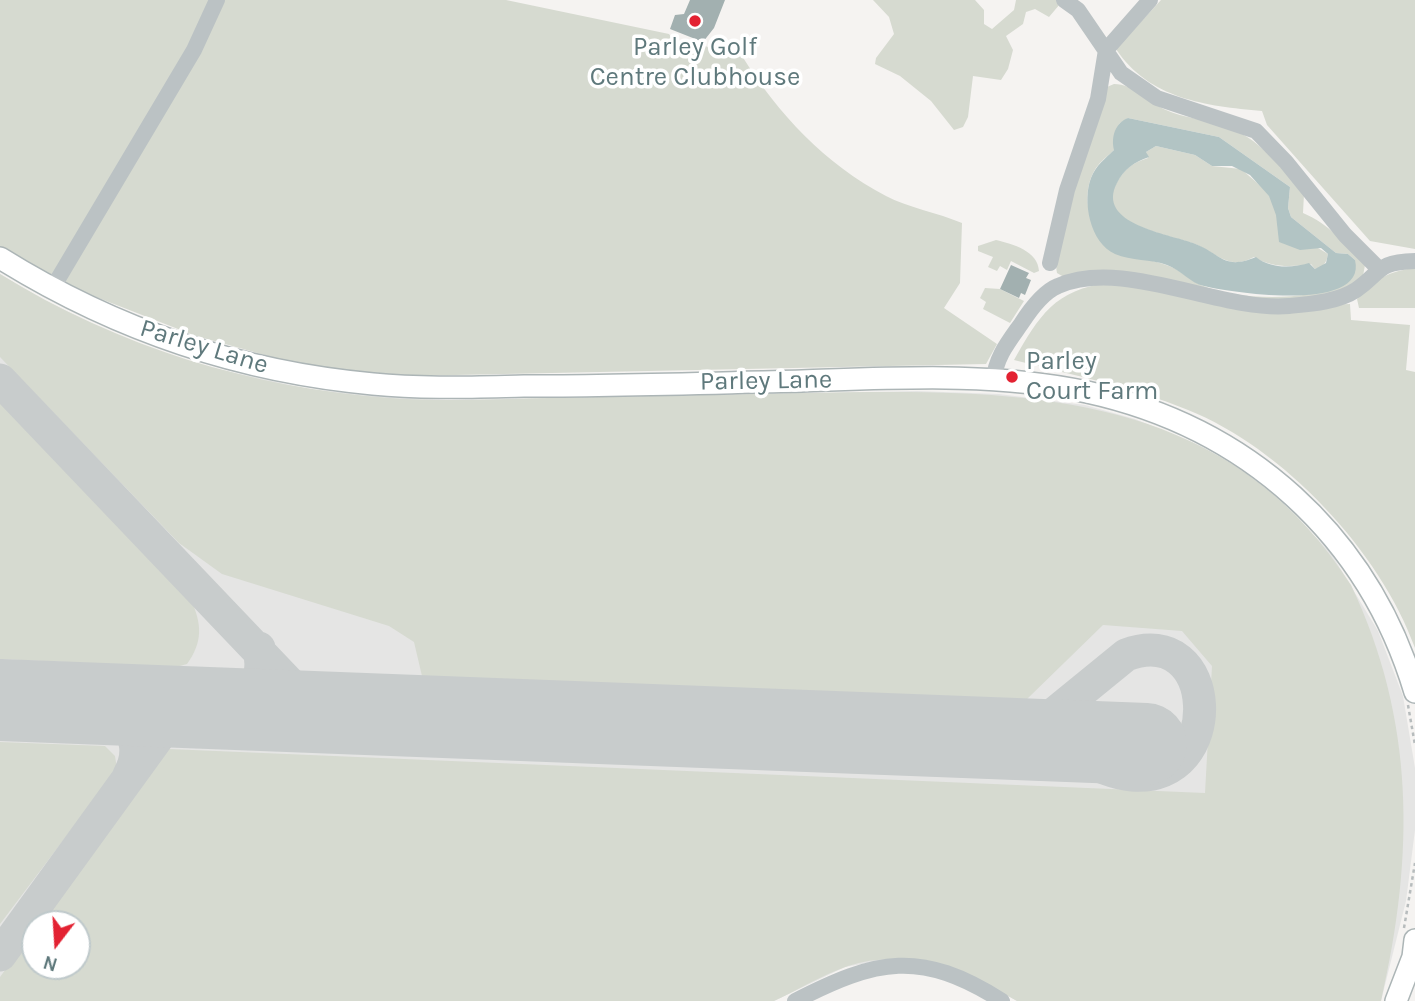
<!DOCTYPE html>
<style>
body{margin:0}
#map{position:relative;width:1415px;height:1001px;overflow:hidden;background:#f5f3f1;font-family:Karla,sans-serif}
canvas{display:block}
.north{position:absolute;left:21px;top:910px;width:70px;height:70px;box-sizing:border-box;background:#fff;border:2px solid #bfc9cb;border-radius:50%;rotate:197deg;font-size:19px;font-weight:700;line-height:28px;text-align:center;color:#5f797c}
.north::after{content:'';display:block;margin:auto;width:24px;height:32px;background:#e32232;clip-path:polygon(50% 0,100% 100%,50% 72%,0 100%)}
</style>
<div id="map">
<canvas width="1415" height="1001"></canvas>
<div class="north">N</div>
</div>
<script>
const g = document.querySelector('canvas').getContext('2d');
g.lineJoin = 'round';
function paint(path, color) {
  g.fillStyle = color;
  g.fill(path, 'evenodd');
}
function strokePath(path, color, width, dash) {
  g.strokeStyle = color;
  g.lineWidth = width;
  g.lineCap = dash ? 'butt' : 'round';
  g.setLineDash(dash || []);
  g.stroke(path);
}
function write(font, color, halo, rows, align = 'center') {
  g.font = font + ' Karla,sans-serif';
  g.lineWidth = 7;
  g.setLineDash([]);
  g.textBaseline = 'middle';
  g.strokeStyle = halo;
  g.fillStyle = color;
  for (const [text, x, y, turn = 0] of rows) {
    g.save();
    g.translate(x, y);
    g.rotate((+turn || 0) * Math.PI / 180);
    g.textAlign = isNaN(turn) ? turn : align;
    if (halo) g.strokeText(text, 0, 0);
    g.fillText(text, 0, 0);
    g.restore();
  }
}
paint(new Path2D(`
 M0,274L38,297L107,331L147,347L199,365L313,390L446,400L917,391L999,394L1085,405L1135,419L1201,446L1244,472L1274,495L1331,553L1378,631L1403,696L1415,768V830L1406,901L1381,1001H1017L977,979L914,959H891L845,967L774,1001H0ZM35,924H77V966H35Z`), '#e5e5e4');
paint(new Path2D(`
 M0,0H506L669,34L677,45L698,52L701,45L742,56C778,114 825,164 886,196C907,207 938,213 962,223L960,283L944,308L997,344L986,364L407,376L344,370L283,360L196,336L78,290L0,248Z
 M873,0H975L984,10V24L992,29L1014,10L1016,0H1057L1060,4L1049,17L1035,9L1026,12L1023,24L1006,36L1013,50L1008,69L1001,80L973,76L968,117L963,127L954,130L931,101L900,76L875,64L876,58L894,34L889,17Z
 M1161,0H1415V249L1370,241L1267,125L1262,111C1206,106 1149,99 1116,49Z
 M1114,84C1134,84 1148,102 1166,110C1184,118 1204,119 1223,125C1259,138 1281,166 1304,194L1303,213C1329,224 1346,244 1365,265L1363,276L1347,289L1283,303L1067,279L1057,273C1052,237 1094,127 1107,87ZM1128,118L1219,137L1290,187L1288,208L1291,217L1336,253L1348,254L1355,260L1343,285C1306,301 1238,301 1201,285C1189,280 1181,270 1169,266C1131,251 1099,264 1089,211C1085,194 1089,173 1102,161C1105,157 1111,154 1114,150C1118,144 1117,131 1119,124Z
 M1156,146L1195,155L1212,166L1241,169L1263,188L1318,248L1328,254C1327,262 1323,268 1315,269L1311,264C1292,267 1272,268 1254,257C1229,271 1217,253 1195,244C1172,235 1094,225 1116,184C1124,169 1132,163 1148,158L1146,152Z
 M996,240C1013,244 1038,251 1039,271L1034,273L1011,261L1007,270L1000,266L997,271L988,267L993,257L978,251V246Z
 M1415,268V308H1359L1357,299C1372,279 1391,271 1415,268Z
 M0,274C119,347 251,388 390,398C443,402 497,399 550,398C635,396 720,395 804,393C1014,389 1224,385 1351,585C1415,720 1415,854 1381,1001H1017C965,972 908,947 848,966C822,975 798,990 774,1001H0V977L35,929V966H77V924H39L169,749L1205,793L1212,666L1182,631L1103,625L1027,699L422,676L414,642L389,626L222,574L179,543L0,357Z
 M1109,283L1324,305L1350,304L1351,320L1410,325L1406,370L1415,372V648C1380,551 1283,448 1188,410C1132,387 1072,375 1014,360C1039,316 1055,289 1109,283Z
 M985,288L1000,289L1024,301L1010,323L983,309L986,302L980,298Z
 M0,402L191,600C202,624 203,642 187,664L176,667L0,659Z
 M0,742L105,746L115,756L117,769L0,924Z`), '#d6dad0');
paint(new Path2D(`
 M1128,118L1219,137L1290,187L1288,208L1291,217L1336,253L1348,254L1355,260C1368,314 1227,292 1204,286C1190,283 1181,270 1167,265C1151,259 1131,261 1115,254C1090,243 1082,201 1091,178C1096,165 1105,159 1114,150C1111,137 1115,123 1128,118ZM1156,146L1195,155L1212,166H1232L1250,175L1269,196L1276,215L1279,242L1300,250L1321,248L1328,254L1326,263L1315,269L1309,263C1292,268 1271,269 1256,257C1223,271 1221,253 1193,243C1169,234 1095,224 1117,183C1124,169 1134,162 1149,157L1146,152Z`), '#b2c4c4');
strokePath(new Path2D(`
 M0,380L288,682L304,695L342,714
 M92,704C125,713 148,741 129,775
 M209,707C245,696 268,691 259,648
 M1009,738L1034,730L1126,655C1219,620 1227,783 1132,775C1107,773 1085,758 1062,749C1051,744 1038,742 1026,739
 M0,955L166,726L186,714L237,710`), '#c8cccc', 33);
strokePath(new Path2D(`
 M0,700L1146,744`), '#c8cccc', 82);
paint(new Path2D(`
 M690,0H725L714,28L703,42L670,29L675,15L684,14Z
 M1011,265L1029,273L1026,278L1031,280L1025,295L1021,293L1019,298L1000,289Z`), '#a2b0b0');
const major = new Path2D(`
 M0,258C114,329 240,372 373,384C423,389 474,387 524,386C616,386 709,383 802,381C895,378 995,372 1087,392C1247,427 1368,535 1415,692
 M1396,1001L1413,957L1415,940`);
strokePath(major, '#acb5b6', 24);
strokePath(new Path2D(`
 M1408,705L1415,745
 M1404,928L1415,863`), '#b7bcbd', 2.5, [3.5, 3.5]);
strokePath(new Path2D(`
 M1064,0L1078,10L1121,73L1157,98L1256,131L1286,162L1345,235L1378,268
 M1050,263L1067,190L1098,99L1106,50L1150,0
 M52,289L194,50L217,0
 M994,380C995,358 1009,341 1021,324C1030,310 1043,292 1058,286C1123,257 1220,312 1289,306C1310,304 1338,302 1356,290C1382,272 1376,262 1415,261
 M795,1001C877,959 920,949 1002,1001`), '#bbc2c4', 16);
strokePath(major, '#fff', 21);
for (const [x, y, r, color] of [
 [695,21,7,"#e32232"],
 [1012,377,7,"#e32232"]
]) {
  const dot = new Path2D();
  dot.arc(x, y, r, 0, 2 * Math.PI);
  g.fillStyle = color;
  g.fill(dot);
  strokePath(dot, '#fff', 2.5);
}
write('26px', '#5f797c', '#fff', [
 ["Parley Golf",695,48],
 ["Centre Clubhouse",695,78],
 ["Parley",1026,362,"left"],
 ["Court Farm",1026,392,"left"]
]);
write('26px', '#5f797c', '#fff', [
 ["Parley Lane",204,347,17],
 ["Parley Lane",766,381,-1]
]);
</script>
